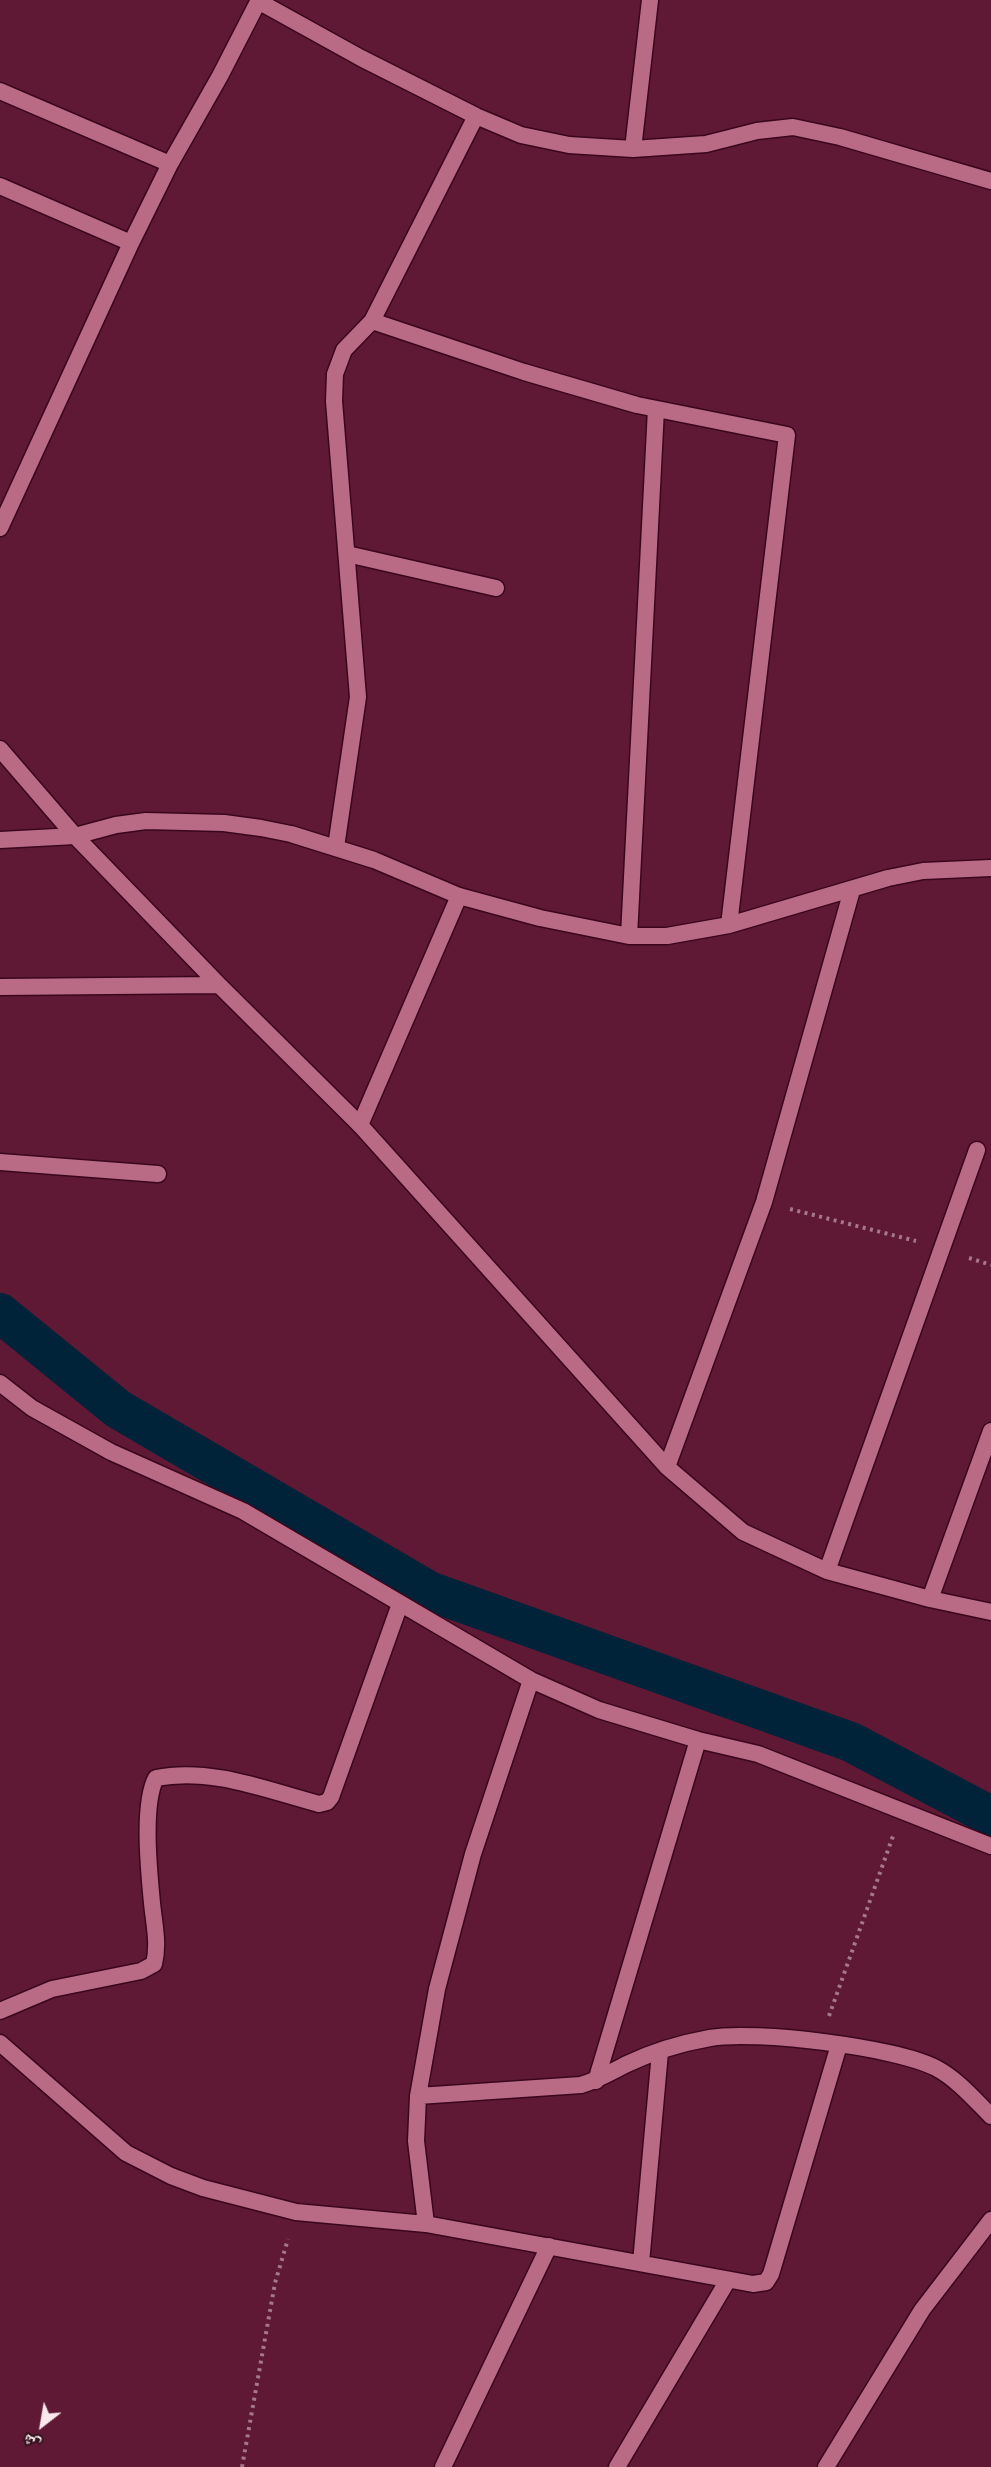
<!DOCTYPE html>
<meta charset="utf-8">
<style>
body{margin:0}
#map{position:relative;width:991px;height:2467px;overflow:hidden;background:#5f1935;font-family:Georgia,"Noto Naskh Arabic",serif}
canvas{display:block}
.north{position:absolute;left:12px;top:2395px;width:60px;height:60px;-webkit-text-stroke:4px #32131e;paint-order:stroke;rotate:211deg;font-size:16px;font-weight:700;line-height:24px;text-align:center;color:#fae8ed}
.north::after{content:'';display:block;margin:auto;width:21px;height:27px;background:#fae8ed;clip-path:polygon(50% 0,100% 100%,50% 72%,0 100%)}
</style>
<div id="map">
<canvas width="991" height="2467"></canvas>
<div class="north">ش</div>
</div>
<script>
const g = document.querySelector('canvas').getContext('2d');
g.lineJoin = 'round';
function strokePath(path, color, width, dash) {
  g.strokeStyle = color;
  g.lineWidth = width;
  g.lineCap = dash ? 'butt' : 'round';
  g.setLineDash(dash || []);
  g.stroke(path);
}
strokePath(new Path2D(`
 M0,1313L118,1409L429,1591L851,1742L991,1816`), '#002339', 40);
const service = new Path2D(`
 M347,554L496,588
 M360,1125L459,896`);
const minor = new Path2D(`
 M258,1L361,58L476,116L521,135L569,145L633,149L706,144L757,131L793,127L840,137L991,181
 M0,91L170,164
 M633,149L650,0
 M0,186L131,243
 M372,321L524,372L637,405L787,435L729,925
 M0,528L131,243L170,164L220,76L259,0
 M0,749L75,836L219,985L360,1125L667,1467L743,1532L827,1571L930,1599L991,1612
 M0,840L75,836L116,825L146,821L224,823L261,828L291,834L374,860L459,896L540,918L629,936H667L729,925L888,878L923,871L991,868
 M336,847L358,697L334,401L335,374L344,350L372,321L476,116
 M629,936L656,409
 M0,987L219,985
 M0,1162L158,1174
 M0,1383L32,1408L111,1452L243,1511L531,1680L599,1710L698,1740L758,1754L991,1846
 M667,1467L764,1202L852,890
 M827,1571L977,1150
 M930,1599L991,1431
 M0,2011L52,1989L141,1971L154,1964C159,1943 154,1924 152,1903C149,1872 142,1804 156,1778C211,1767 266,1790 319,1804L327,1802L331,1797L400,1604
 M0,2043L126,2153L171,2176L203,2188L296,2212L426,2224L753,2284L766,2282L771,2274L839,2045
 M596,2081L698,1740
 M418,2096L581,2085C598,2080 611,2072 627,2064C652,2052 682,2043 710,2038C755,2030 896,2047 936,2068C957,2079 975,2100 991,2116
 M426,2224L416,2141L418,2096L437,1989L473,1854L531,1680
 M641,2263L660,2052
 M443,2467L549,2246
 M617,2467L728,2280
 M826,2467L922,2310L991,2220`);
strokePath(service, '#3b061d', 19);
strokePath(minor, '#3b061d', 19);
strokePath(new Path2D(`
 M790,1209L916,1241
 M969,1258L991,1265
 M829,2016L893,1836
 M242,2467L275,2283L288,2239`), '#a57788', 4, [3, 4.5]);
strokePath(service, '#b96b85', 16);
strokePath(minor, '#b96b85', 16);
</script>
